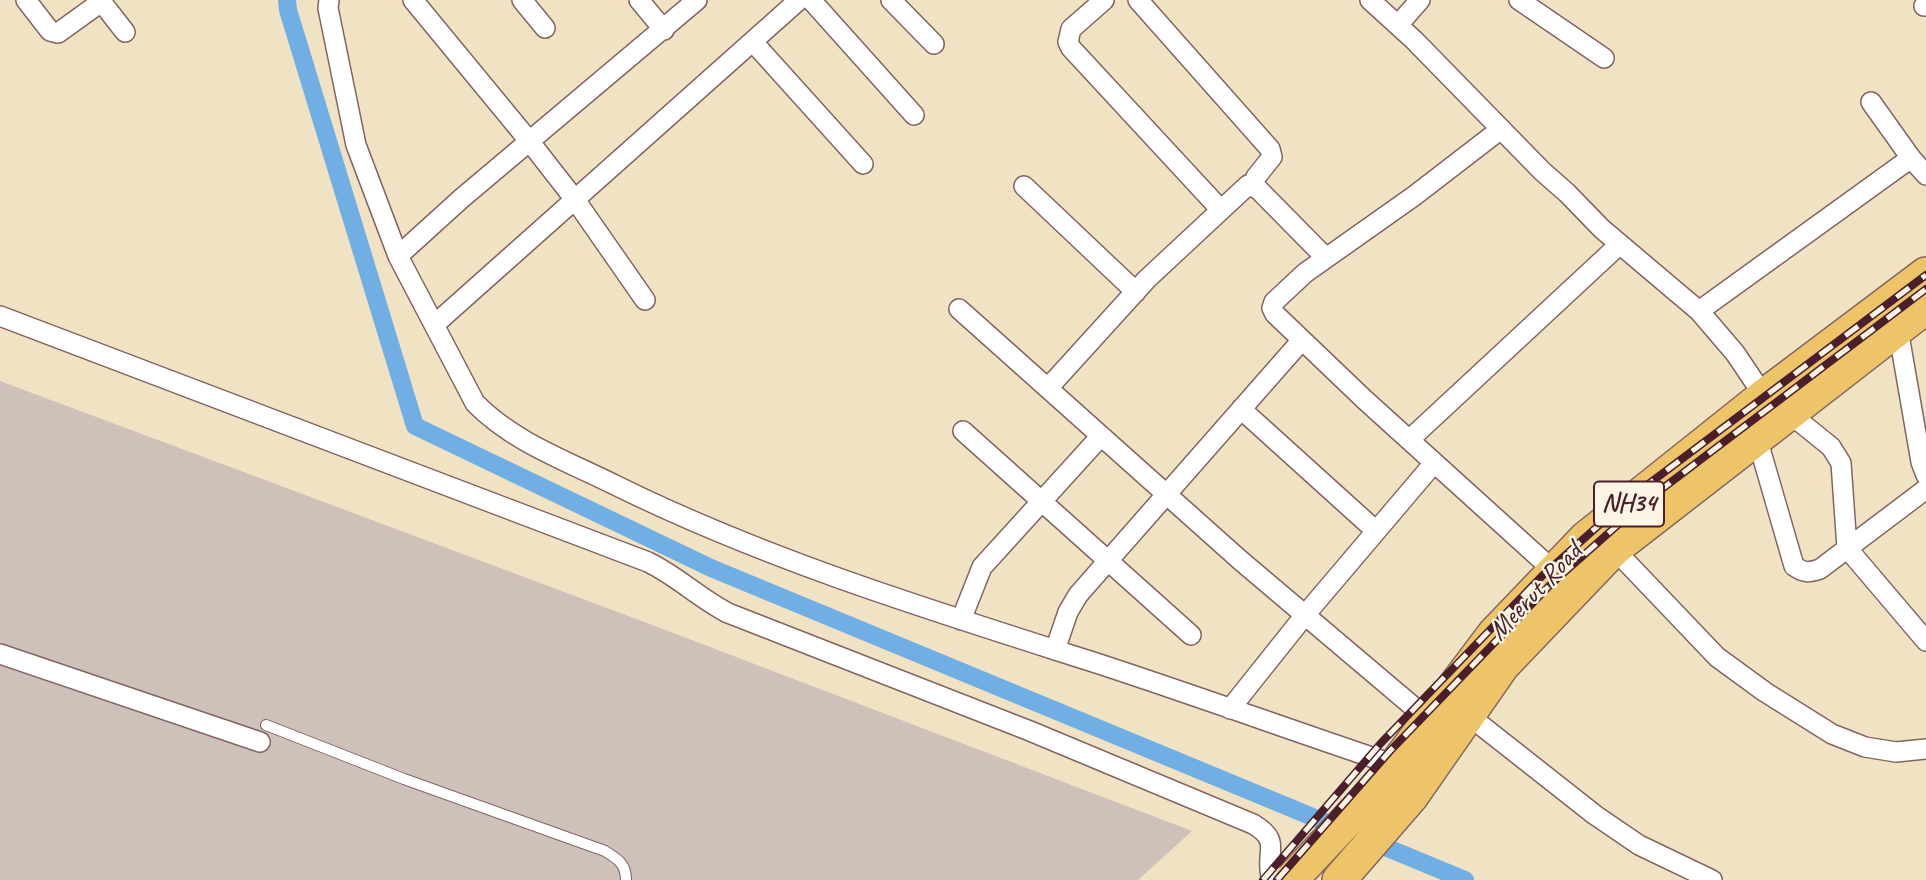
<!DOCTYPE html>
<style>
body{margin:0}
canvas{display:block;background:#f0e3c4}
</style>
<canvas width="1926" height="880"></canvas>
<script>
const g = document.querySelector('canvas').getContext('2d');
g.lineJoin = 'round';
function paint(path, color) {
  g.fillStyle = color;
  g.fill(path, 'evenodd');
}
function strokePath(path, color, width, dash) {
  g.strokeStyle = color;
  g.lineWidth = width;
  g.lineCap = dash ? 'butt' : 'round';
  g.setLineDash(dash || []);
  g.stroke(path);
}
function write(font, color, halo, rows, align = 'center') {
  g.font = font + ' Caveat,sans-serif';
  g.lineWidth = 5;
  g.setLineDash([]);
  g.textBaseline = 'middle';
  g.strokeStyle = halo;
  g.fillStyle = color;
  for (const [text, x, y, turn = 0] of rows) {
    g.save();
    g.translate(x, y);
    g.rotate((+turn || 0) * Math.PI / 180);
    g.textAlign = isNaN(turn) ? turn : align;
    if (halo) g.strokeText(text, 0, 0);
    g.fillText(text, 0, 0);
    g.restore();
  }
}
paint(new Path2D(`
 M0,381L634,618L1192,831L1138,880H0Z`), '#cec1ba');
strokePath(new Path2D(`
 M287,0L288,10L415,426L711,568L1465,880`), '#71aee3', 18);
const service = new Path2D(`
 M266,725L404,779L605,851C618,859 626,864 626,880`);
const minor = new Path2D(`
 M26,0L50,31L58,33L101,2
 M100,0L125,32
 M329,0L328,8L356,145L398,256L475,403C513,442 567,461 615,485C767,560 930,610 1090,661C1192,694 1293,731 1395,765
 M413,0L530,142L576,201L645,300
 M522,0L545,28
 M639,0L664,30
 M811,0L914,115
 M891,0L934,44
 M1104,0L1071,29L1068,42L1071,48L1221,210
 M1138,0L1270,149L1272,157L1256,177L1252,186
 M1370,0L1414,40L1542,171L1567,193L1602,229L1699,311L1735,353L1764,396L1767,404
 M1519,0L1604,58
 M1924,6L1926,4
 M1398,25L1420,0
 M753,42L863,164
 M1871,102L1911,158L1926,175
 M1501,129L1414,196L1305,273L1274,302L1272,308L1275,314L1365,400L1554,571
 M1024,186L1136,292
 M398,256L462,198L697,0
 M959,309L1240,560L1429,720
 M1699,311L1911,158
 M0,316L648,562C677,576 699,598 728,613L1030,731L1253,824C1284,842 1263,853 1272,880
 M434,325L799,0
 M1898,329L1921,462L1926,475
 M1048,388L1147,279L1248,185L1258,189L1326,258
 M1241,409L1376,531
 M1789,413L1831,447L1841,463L1847,548L1926,641
 M963,431L1191,635
 M1757,438L1794,566C1804,573 1808,573 1820,569L1926,489
 M1409,440L1620,244
 M1614,549L1717,657L1765,692L1832,734L1865,747L1896,752L1926,749
 M961,620L982,567L1101,436
 M1055,650L1068,612L1078,595L1302,340
 M0,654L260,742
 M1230,709L1305,615L1434,463
 M1468,715L1595,815L1639,845L1712,880`);
const trunk = new Path2D(`
 M1291,880L1381,784L1494,634L1586,538L1764,396L1926,274
 M1339,880L1411,797L1503,665L1614,549L1926,307`);
strokePath(service, '#846461', 12);
strokePath(minor, '#846461', 22);
strokePath(trunk, '#846461', 36);
strokePath(service, '#fff', 10);
strokePath(minor, '#fff', 19);
strokePath(trunk, '#eec469', 33);
const rail = new Path2D(`
 M1263,880L1381,743L1542,576L1626,501L1926,275
 M1277,880L1390,751L1551,584L1638,507L1926,289`);
strokePath(rail, '#4a1f2b', 8);
strokePath(rail, '#fcf5e5', 5, [16]);
for (const [x, y, w] of [
 [1629,504,70]
]) {
  const box = new Path2D();
  box.roundRect(x - w / 2, y - 22.5, w, 45, 5);
  g.fillStyle = '#fcf5e5';
  g.fill(box);
  strokePath(box, '#4a1f2b', 2);
}
write('bold 26px', '#4a1f2b', null, [
 ["NH34",1629,504]
]);
write('28px', '#4a1f2b', '#fcf5e5', [
 ["Meerut Road",1536,592,-47]
]);
</script>
